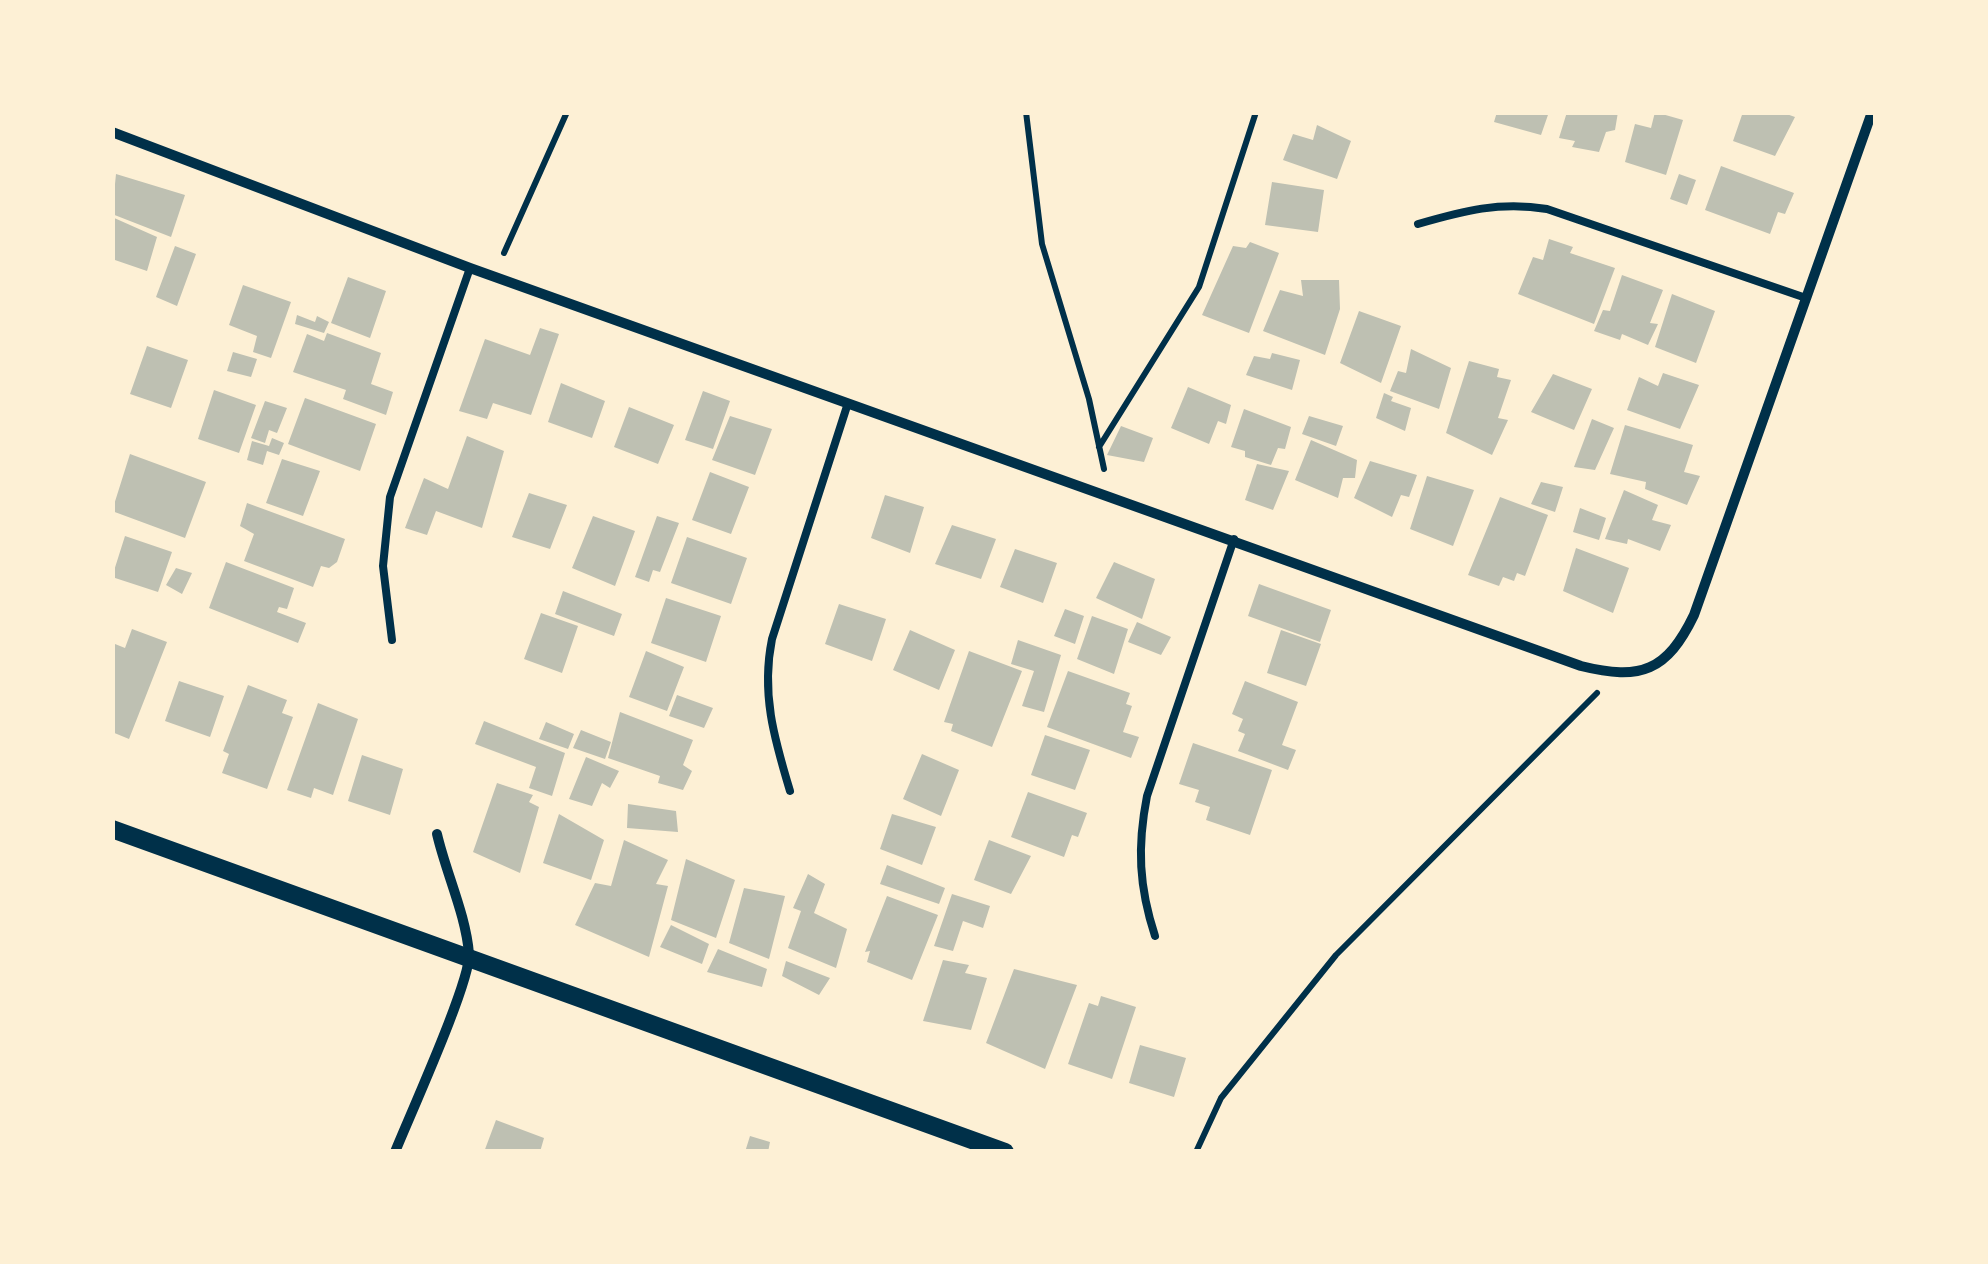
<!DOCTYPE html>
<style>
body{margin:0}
#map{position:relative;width:1988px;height:1264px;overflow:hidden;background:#fdf0d5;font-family:Georgia,serif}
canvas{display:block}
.frame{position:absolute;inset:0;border:115px solid #fdf0d5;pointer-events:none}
</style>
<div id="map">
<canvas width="1988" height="1264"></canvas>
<div class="frame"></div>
</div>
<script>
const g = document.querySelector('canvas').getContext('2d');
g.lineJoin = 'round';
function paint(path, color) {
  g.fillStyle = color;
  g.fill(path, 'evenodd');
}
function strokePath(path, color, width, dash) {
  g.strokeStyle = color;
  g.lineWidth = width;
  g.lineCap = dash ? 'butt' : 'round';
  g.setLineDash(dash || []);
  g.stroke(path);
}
paint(new Path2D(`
 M1497,112H1549L1541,135L1494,122Z
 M1567,112H1618L1615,130L1606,132L1599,152L1572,147L1575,141L1559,138Z
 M1655,112L1683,120L1666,175L1625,162L1635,124L1651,128Z
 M1743,112H1781L1795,117L1775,156L1733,141Z
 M1317,125L1351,141L1337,179L1283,160L1293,134L1313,140Z
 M1721,166L1794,193L1785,214L1778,212L1770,234L1705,210Z
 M116,174L185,195L171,237L112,214Z
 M1679,174L1696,180L1687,205L1670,199Z
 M1272,182L1324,190L1318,232L1265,225Z
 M112,217L157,237L147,271L112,259Z
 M1549,239L1573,247L1570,253L1615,268L1594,324L1518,294L1533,257L1543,260Z
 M1250,242L1279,253L1249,333L1202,315L1233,246L1246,248Z
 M175,246L196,254L177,306L156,297Z
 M1622,275L1663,290L1650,323L1658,324L1648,345L1622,334L1620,340L1594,331L1603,310L1610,311Z
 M348,277L386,291L370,338L331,323Z
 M1301,280H1339L1340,309L1325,355L1263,331L1280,290L1303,296Z
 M243,285L291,302L271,358L253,352L257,336L229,325Z
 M1672,294L1715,311L1696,363L1655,347Z
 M1359,311L1401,326L1381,383L1340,363Z
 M297,315L315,322L317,316L329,322L324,333L295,324Z
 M540,328L559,334L531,415L493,403L487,419L459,411L485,339L530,355Z
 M327,333L381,353L371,384L393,392L386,415L343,399L346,390L293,372L307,334L324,341Z
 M147,346L188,360L171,408L130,394Z
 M1411,349L1451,368L1439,409L1390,391L1398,371L1406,373Z
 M233,352L257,359L251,377L227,371Z
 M1272,353L1300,360L1292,390L1246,375L1254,356L1270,359Z
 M1469,361L1499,369L1497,377L1511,380L1498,418L1508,420L1492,455L1446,433Z
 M1663,373L1699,385L1680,429L1627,410L1639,377L1658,386Z
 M1553,374L1592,389L1574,430L1531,412Z
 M561,383L605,401L592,438L548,422Z
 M1188,387L1231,405L1226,424L1218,421L1209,444L1171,428Z
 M214,390L256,405L239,453L198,439Z
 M703,391L730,401L713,449L685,440Z
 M1384,393L1393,397L1391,401L1411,408L1405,431L1376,418Z
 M305,398L376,424L360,471L288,444Z
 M265,401L287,408L277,433L269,430L265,443L251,438Z
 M629,407L674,425L658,464L614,447Z
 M1244,409L1291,427L1285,449L1278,448L1271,465L1245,457V451L1231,447Z
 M730,416L772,429L755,475L712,460Z
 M1309,416L1343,426L1336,446L1302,434Z
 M1592,419L1614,428L1595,470L1574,467Z
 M1625,425L1693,445L1684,472L1700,476L1687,505L1645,489L1646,482L1610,474Z
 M1121,426L1153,438L1144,462L1107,455Z
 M467,436L504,451L482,528L436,511L427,535L405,528L424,478L448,489Z
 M272,438L284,443L279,455L267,451L263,465L247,460L252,441L269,446Z
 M1311,440L1357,460L1355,478H1343L1338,498L1295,480Z
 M130,454L206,482L185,538L112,511Z
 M282,459L320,471L303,516L266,503Z
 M1370,461L1417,475L1409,497L1401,495L1392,517L1354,498Z
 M1257,464L1289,471L1273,510L1245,500Z
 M710,472L749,487L731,534L692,520Z
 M1427,476L1474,490L1453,546L1410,529Z
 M1541,482L1563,487L1555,512L1531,504Z
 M1624,490L1658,505L1652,520L1671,525L1660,551L1628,539L1627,544L1605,539Z
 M529,493L567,505L550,549L512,537Z
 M885,495L924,507L910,553L871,538Z
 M1500,497L1548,515L1525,576L1517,573L1514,581L1503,577L1499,586L1468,575Z
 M247,503L345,539L337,562L329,568L321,566L313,587L244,561L254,534L240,526Z
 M1580,508L1606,518L1599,540L1573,532Z
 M593,516L635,531L615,586L572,568Z
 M657,516L679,523L660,572L653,570L649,582L635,577Z
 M952,525L996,539L981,579L935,564Z
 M125,536L172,552L158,592L112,577Z
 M687,537L747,558L731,604L671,583Z
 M1576,548L1629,568L1613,613L1563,591Z
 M1015,549L1057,563L1043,603L1000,587Z
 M226,562L294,588L287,609L279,607L277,612L306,623L298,643L209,608Z
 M1114,562L1155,579L1142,619L1096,598Z
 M176,568L192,573L182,594L166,585Z
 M1259,584L1331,610L1320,642L1248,616Z
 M563,591L622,614L614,636L555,614Z
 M666,598L721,616L706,662L651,643Z
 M839,604L886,619L872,661L825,644Z
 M1065,609L1084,616L1075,644L1054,636Z
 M541,613L578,626L562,673L524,659Z
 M1092,616L1128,629L1114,674L1077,659Z
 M1137,622L1171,637L1161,655L1128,642Z
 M132,629L167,642L129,739L112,732V650L115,644L125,648Z
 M910,630L955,650L939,690L893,670Z
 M1281,630L1321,644L1306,686L1267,673Z
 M1018,640L1061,655L1044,712L1022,706L1034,671L1011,664Z
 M646,651L684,667L667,711L629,697Z
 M969,651L1022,671L992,747L951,731L953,724L944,722Z
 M1068,671L1130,693L1126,704L1132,706L1123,732L1139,737L1131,758L1047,727Z
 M179,681L224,696L210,737L165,721Z
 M1245,681L1298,702L1282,745L1296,750L1288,770L1238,751L1245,734L1238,731L1243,719L1232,714Z
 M248,685L287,700L282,713L293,717L267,789L222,773L229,754L223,751Z
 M677,695L713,708L704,728L669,716Z
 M318,703L358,719L333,795L314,788L311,798L287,790Z
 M620,712L693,740L683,765L692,771L683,790L658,783L660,776L608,758Z
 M484,721L565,753L552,796L529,788L536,767L475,744Z
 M546,722L574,734L568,749L539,739Z
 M581,730L611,742L605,759L573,748Z
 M1045,735L1090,750L1075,790L1031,775Z
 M1193,743L1272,770L1250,835L1206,820L1210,807L1195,802L1199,790L1179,784Z
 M922,754L959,770L941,816L903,799Z
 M362,755L403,769L390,815L348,801Z
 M586,757L619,771L610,788L602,783L592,806L569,799Z
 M497,783L533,795L529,802L539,807L520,873L473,852Z
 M1028,792L1087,813L1078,837L1072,835L1064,857L1011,837Z
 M628,804L676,811L678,832L627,828Z
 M559,814L604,840L591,880L543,863Z
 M892,814L936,827L922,865L880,849Z
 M624,840L668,860L656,884L668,886L649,957L575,925L595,883L611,886Z
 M989,840L1031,856L1011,894L974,880Z
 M686,859L735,880L716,938L671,920Z
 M887,865L945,888L939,904L880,884Z
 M808,874L825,884L814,913L847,929L836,968L788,948L801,911L793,908Z
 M744,888L785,896L769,959L729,943Z
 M952,894L990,906L983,928L963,921L953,951L934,946Z
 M887,896L938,915L912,980L867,962L870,951L865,952Z
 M671,925L709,944L702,964L660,947Z
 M718,949L767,969L762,987L707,972Z
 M943,960L969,965L965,973L987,978L971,1030L923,1021Z
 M786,961L830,978L819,995L782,976Z
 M1014,969L1077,985L1045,1069L986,1043Z
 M1101,996L1136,1007L1112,1079L1068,1064L1089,1003L1098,1006Z
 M1140,1045L1186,1058L1174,1097L1129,1083Z
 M496,1120L544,1138L540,1152H484Z
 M750,1136L770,1142L768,1152H745Z`), '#bec0b2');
strokePath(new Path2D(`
 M1026,112L1042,244L1089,399L1104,469
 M504,253L567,112
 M1099,447L1199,287L1256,112
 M1196,1152L1221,1098L1336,955L1597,693`), '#003049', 6);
strokePath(new Path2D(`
 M1418,224C1463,211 1500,201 1547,209L1806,298
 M392,640L383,566L390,497L470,268
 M790,791C774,738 761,693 772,639L848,403
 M1155,936C1139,887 1137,847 1147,796L1234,539`), '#003049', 8);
strokePath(new Path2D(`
 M112,132L470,268L1581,666C1641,681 1667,671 1694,615L1872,112
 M395,1152C409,1117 471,981 469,954C466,915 446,873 437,834`), '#003049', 10);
strokePath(new Path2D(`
 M112,829L1005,1152`), '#003049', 18);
</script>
